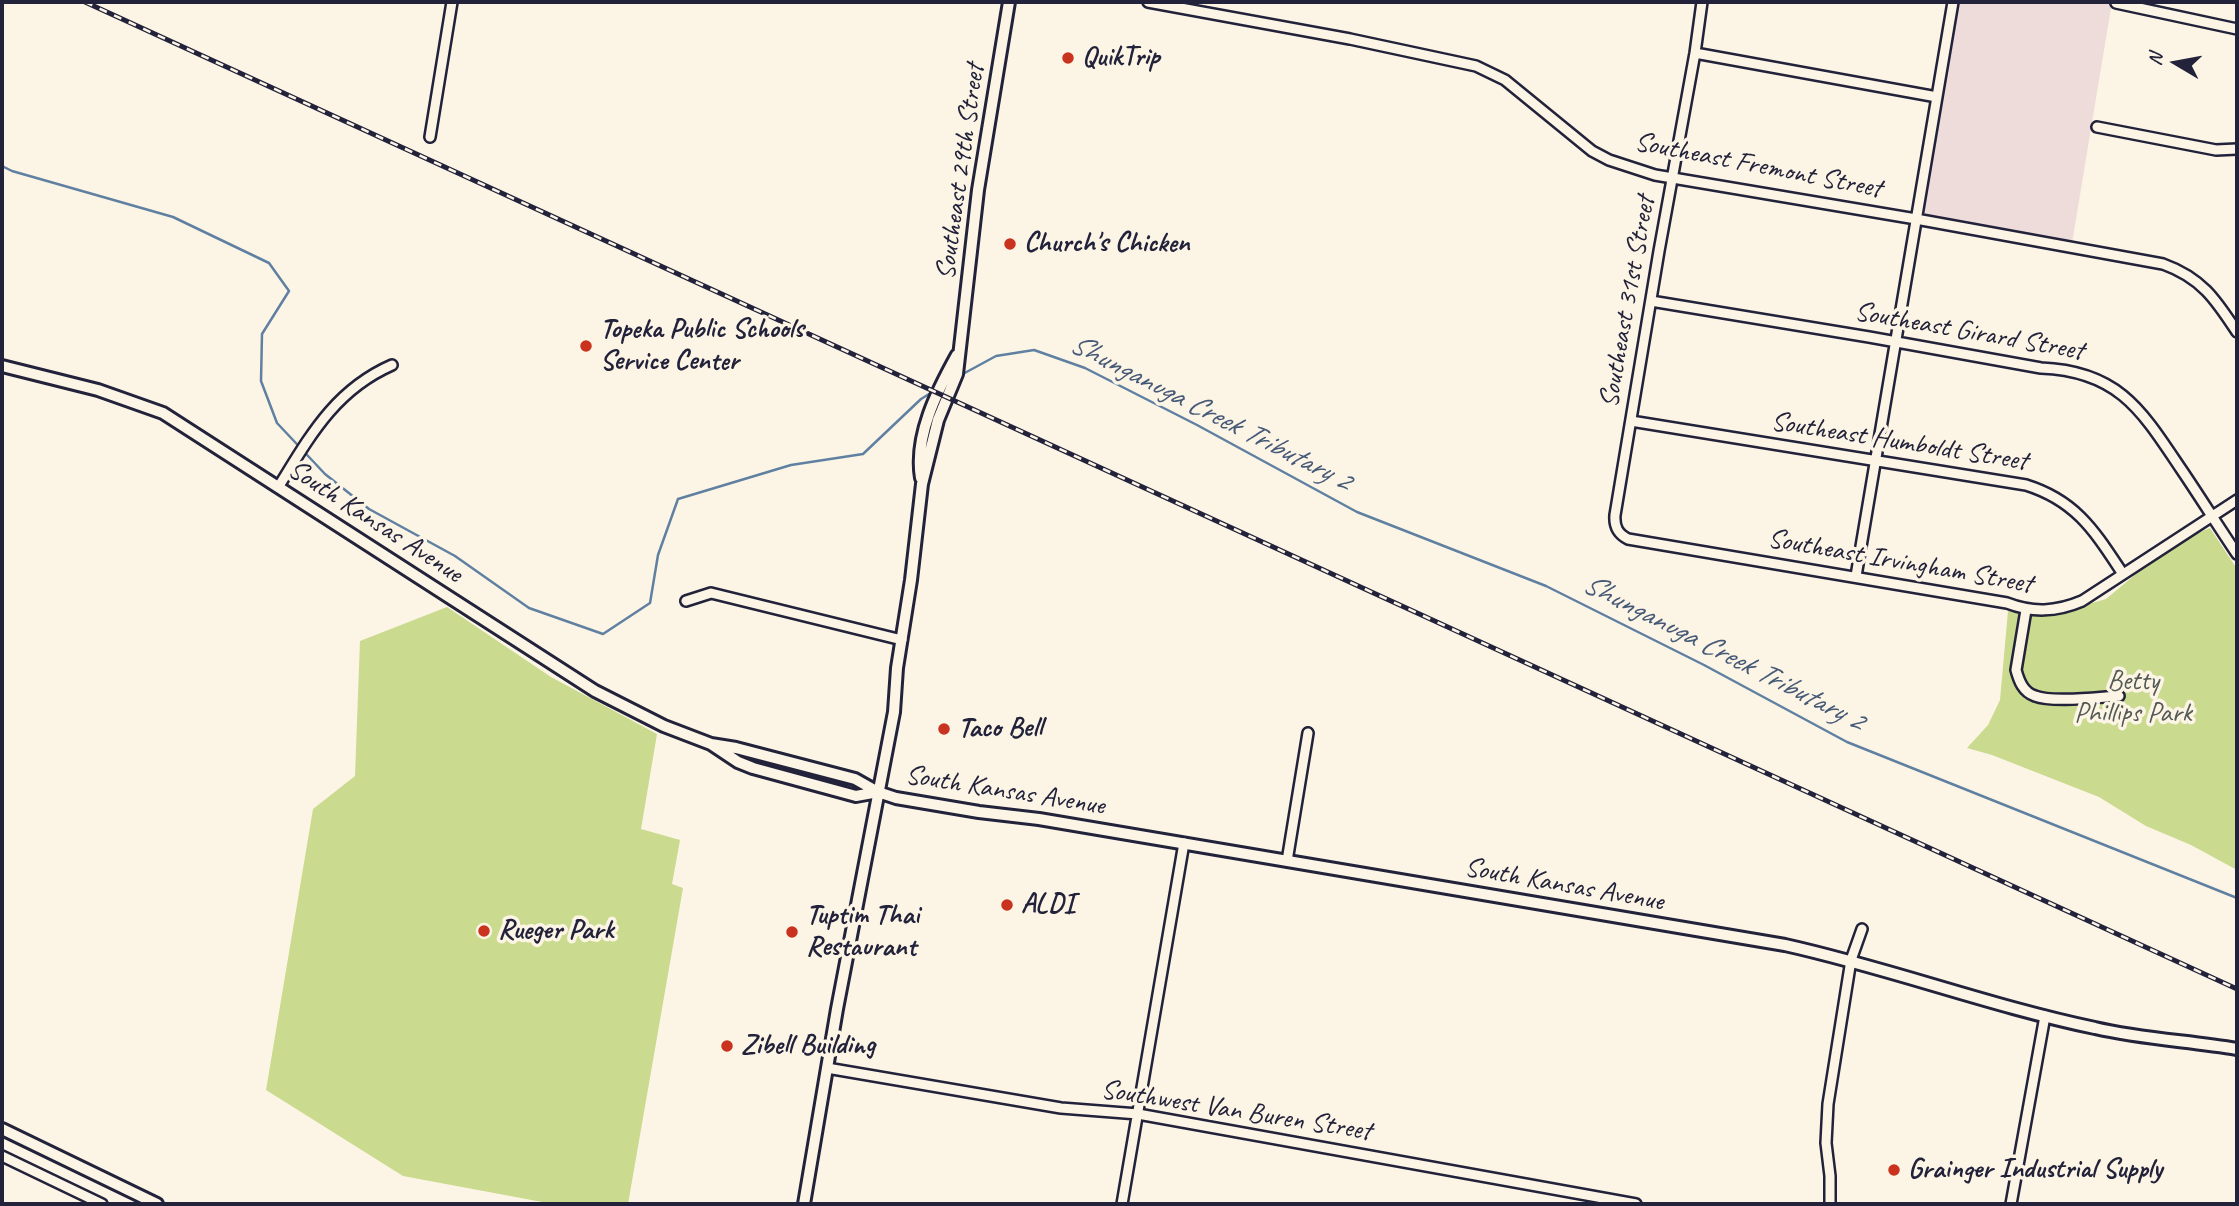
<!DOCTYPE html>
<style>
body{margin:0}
#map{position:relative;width:2239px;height:1206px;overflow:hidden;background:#fcf5e5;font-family:Caveat,sans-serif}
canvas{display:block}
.frame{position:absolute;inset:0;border:4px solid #22223b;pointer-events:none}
.north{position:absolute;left:2141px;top:28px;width:70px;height:70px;-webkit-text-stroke:5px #fcf5e5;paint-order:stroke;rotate:280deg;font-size:19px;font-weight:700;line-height:28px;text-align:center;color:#22223b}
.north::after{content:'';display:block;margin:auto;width:24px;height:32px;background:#22223b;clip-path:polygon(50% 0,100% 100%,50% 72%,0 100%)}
</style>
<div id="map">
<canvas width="2239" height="1206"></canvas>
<div class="frame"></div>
<div class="north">N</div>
</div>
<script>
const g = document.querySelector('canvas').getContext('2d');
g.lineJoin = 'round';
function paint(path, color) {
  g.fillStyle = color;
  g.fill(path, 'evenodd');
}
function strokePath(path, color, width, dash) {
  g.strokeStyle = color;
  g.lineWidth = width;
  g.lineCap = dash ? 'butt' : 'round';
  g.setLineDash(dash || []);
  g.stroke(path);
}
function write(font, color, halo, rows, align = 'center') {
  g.font = font + ' Caveat,sans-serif';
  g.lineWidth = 7;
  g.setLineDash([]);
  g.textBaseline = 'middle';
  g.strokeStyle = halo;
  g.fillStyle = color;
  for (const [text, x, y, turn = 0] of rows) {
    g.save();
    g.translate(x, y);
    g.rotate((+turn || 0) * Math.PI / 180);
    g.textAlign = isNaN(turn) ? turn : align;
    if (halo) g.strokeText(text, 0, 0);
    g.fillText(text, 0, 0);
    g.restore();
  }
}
paint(new Path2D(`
 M1957,2H2112L2072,243L1928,216L1923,214Z`), '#eedcdb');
paint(new Path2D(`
 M2210,528L2237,569V870L2191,845L2146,826L2099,797L1992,755L1967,748L1988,725L2000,700L2008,611L2050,615L2106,599L2136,574L2187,538Z
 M447,607L551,677L657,734L641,829L680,840L672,884L683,888L628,1204H553L403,1176L266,1090L313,809L355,776L360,641Z`), '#cada8e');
strokePath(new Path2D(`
 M2,166L12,171L173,217L269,263L289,291L262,334L261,381L277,423L325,474L369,509L455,556L529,608L603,634L650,603L658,555L678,499L791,465L863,454L921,399L934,391
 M961,375L996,356L1034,350L1085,368L1197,425L1357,512L1546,586L1704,665L1847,742L2237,898`), '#6080a2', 2.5);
const minor = new Path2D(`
 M1148,2L1350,39L1476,66L1505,80L1592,151L1609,160L1655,175L1916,219L2163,264C2202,278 2216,300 2237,332
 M1702,2L1695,53L1659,251L1615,515C1614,527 1618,534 1628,539L2007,603C2033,613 2056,612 2082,601L2237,500
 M2116,3L2237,29
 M1695,53L1937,97
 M2097,127L2216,150L2237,149
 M430,137L452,2
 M1651,301L1869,337L2041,368C2119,371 2142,411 2181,469C2200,497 2218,526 2237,554
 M1631,421L2026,485C2077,501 2095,532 2123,574
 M279,486C310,436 335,390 392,365
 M1856,576L1953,2
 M686,601L711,593L902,640
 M2026,610L2016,670C2019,681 2023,692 2035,696C2053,703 2099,697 2119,696
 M1287,861L1308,733
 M827,1068L1061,1108L1138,1114L1636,1204
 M2,1156L102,1204
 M1122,1204L1184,843
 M1830,1204V1176L1826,1143L1828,1104L1851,960L1862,929
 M2011,1204L2045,1016`);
const major = new Path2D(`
 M2,366L98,390L163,413L595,691L664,726L711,744L738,762L753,768L856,796L878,792
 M921,478C914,436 937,391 957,355
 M711,744L736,748L855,779L878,792L896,798L979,812L1039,819L1785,945C1889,968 1990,1006 2095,1028C2142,1039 2190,1041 2237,1049
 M2,1129L157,1204
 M804,1204L837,1009L894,712L897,668L911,580L922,484L938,420L957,374L978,190L1009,2`);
strokePath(minor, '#22223b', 14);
strokePath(major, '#22223b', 16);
strokePath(minor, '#fcf5e5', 9);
strokePath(major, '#fcf5e5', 10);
const rail = new Path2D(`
 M85,2L2237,989`);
strokePath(rail, '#22223b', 5);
strokePath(rail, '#fcf5e5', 2.5, [8]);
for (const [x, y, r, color] of [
 [1068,58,7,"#c8321e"],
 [1010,244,7,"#c8321e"],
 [586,346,7,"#c8321e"],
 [944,729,7,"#c8321e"],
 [1007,905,7,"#c8321e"],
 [484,931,7,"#c8321e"],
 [792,932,7,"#c8321e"],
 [727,1046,7,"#c8321e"],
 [1894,1170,7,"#c8321e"]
]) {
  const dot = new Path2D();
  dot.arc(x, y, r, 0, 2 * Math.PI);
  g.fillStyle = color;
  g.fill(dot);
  strokePath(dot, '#fcf5e5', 2.5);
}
write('bold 28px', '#22223b', '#fcf5e5', [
 ["QuikTrip",1082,58],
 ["Church's Chicken",1024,244],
 ["Topeka Public Schools",600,330],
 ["Service Center",600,362],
 ["Taco Bell",958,729],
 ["ALDI",1021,905],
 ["Tuptim Thai",806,916],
 ["Restaurant",806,948],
 ["Rueger Park",498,931],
 ["Zibell Building",741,1046],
 ["Grainger Industrial Supply",1908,1170]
], 'left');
write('28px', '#22223b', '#fcf5e5', [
 ["Southeast Fremont Street",1758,166,11],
 ["Southeast 29th Street",961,172,-82],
 ["Southeast 31st Street",1628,302,-80],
 ["Southeast Girard Street",1969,332,10],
 ["Southeast Humboldt Street",1899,442,9],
 ["South Kansas Avenue",375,522,33],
 ["Southeast Irvingham Street",1900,562,10],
 ["South Kansas Avenue",1005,791,9],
 ["South Kansas Avenue",1564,885,10],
 ["Southwest Van Buren Street",1236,1111,9]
]);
write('28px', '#545954', '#fcf5e5', [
 ["Betty",2133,682],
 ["Phillips Park",2133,714]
]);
write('italic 30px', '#465977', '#fcf5e5', [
 ["Shunganuga Creek Tributary 2",1210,413,27],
 ["Shunganuga Creek Tributary 2",1723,653,27]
]);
</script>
